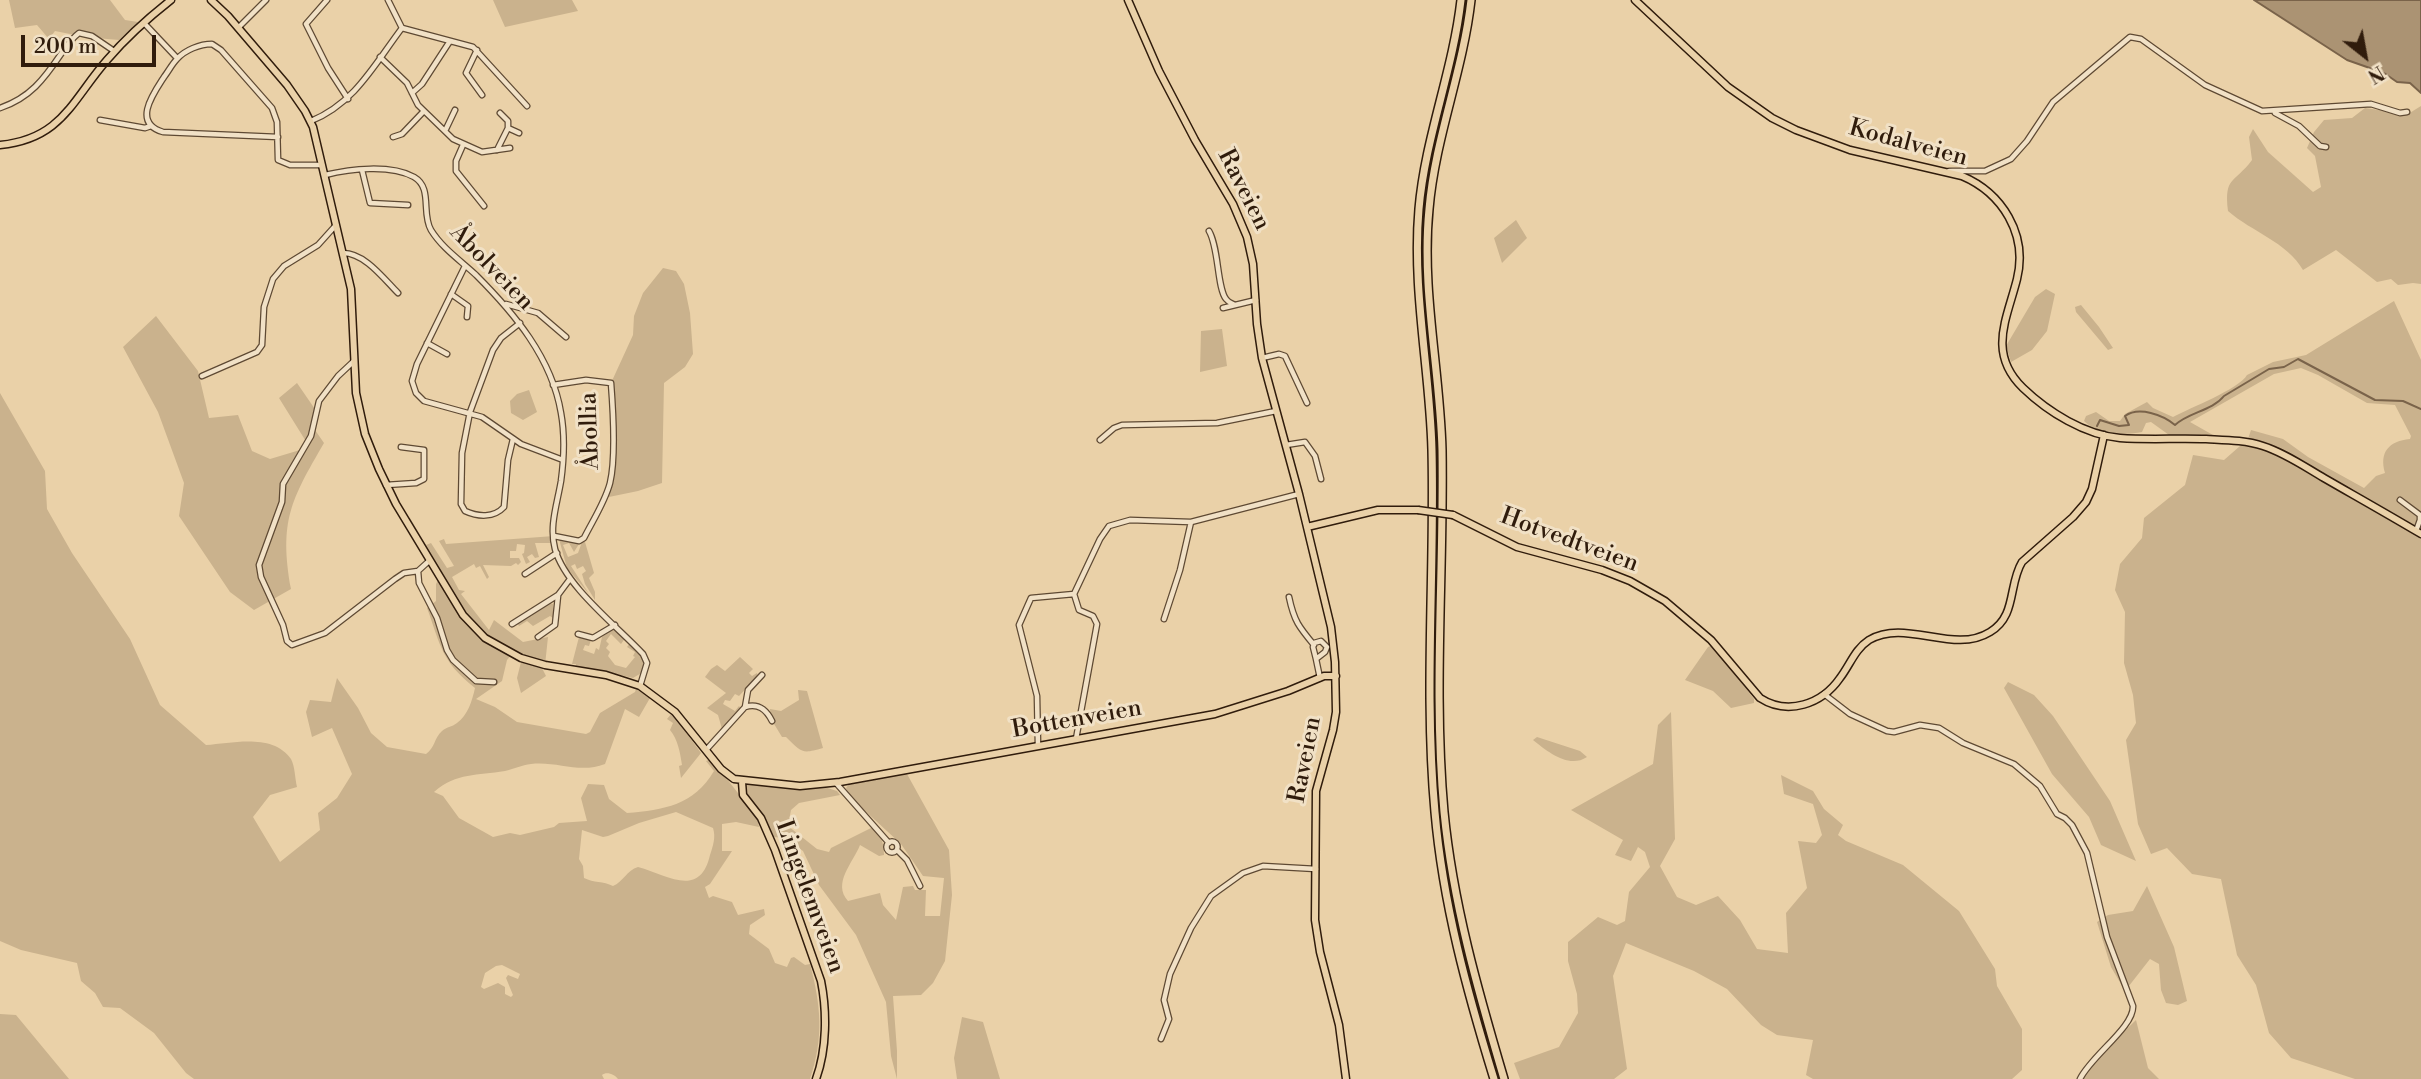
<!DOCTYPE html>
<meta charset="utf-8">
<style>
body{margin:0}
#map{position:relative;width:2421px;height:1079px;overflow:hidden;background:#ead1a8;font-family:"Libre Bodoni",serif}
canvas{display:block}
.north{position:absolute;left:2330px;top:21px;width:70px;height:70px;-webkit-text-stroke:5px #f1e1c6;paint-order:stroke;rotate:149deg;font-size:19px;font-weight:700;line-height:28px;text-align:center;color:#301c0c}
.north::after{content:'';display:block;margin:auto;width:24px;height:32px;background:#301c0c;clip-path:polygon(50% 0,100% 100%,50% 72%,0 100%)}
.scale{position:absolute;left:21px;top:35px;width:135px;height:32px;box-sizing:border-box;border:4px solid #301c0c;border-top:0;padding-left:9px;font-size:21px;line-height:24px;white-space:nowrap;color:#301c0c;-webkit-text-stroke:5px #f1e1c6;paint-order:stroke}
</style>
<div id="map">
<canvas width="2421" height="1079"></canvas>
<div class="north">N</div>
<div class="scale">200 m</div>
</div>
<script>
const g = document.querySelector('canvas').getContext('2d');
g.lineJoin = 'round';
function paint(path, color) {
  g.fillStyle = color;
  g.fill(path, 'evenodd');
}
function strokePath(path, color, width, dash) {
  g.strokeStyle = color;
  g.lineWidth = width;
  g.lineCap = dash ? 'butt' : 'round';
  g.setLineDash(dash || []);
  g.stroke(path);
}
function write(font, color, halo, rows, align = 'center') {
  g.font = font + ' "Libre Bodoni",serif';
  g.lineWidth = 6;
  g.setLineDash([]);
  g.textBaseline = 'middle';
  g.strokeStyle = halo;
  g.fillStyle = color;
  for (const [text, x, y, turn = 0] of rows) {
    g.save();
    g.translate(x, y);
    g.rotate((+turn || 0) * Math.PI / 180);
    g.textAlign = isNaN(turn) ? turn : align;
    if (halo) g.strokeText(text, 0, 0);
    g.fillText(text, 0, 0);
    g.restore();
  }
}
paint(new Path2D(`
 M9,0H110L125,20L138,22L119,40L96,38L87,33L75,35L55,31L49,39L37,25L15,28Z
 M493,0H572L578,11L505,27Z
 M2421,106V284L2413,283L2398,285L2391,279L2377,282L2336,250L2303,270C2287,242 2252,232 2228,211C2224,176 2234,184 2252,160L2249,137L2253,129L2268,152L2313,192L2321,187L2315,156L2307,148L2314,132L2324,120L2352,118L2365,108L2408,114Z
 M1516,220L1527,238L1502,263L1494,238Z
 M663,268L676,271L684,284L690,313L693,354L685,367L664,383L662,483L638,491L604,498L611,481V383L633,335L634,316L643,293Z
 M2046,289L2055,294L2047,331L2032,350L2011,362L2006,346L2035,297Z
 M2394,301L2421,360V1079H2355L2291,1058L2269,1033L2256,985L2237,955L2221,879L2192,874L2167,848L2151,854L2138,824L2126,740L2136,723L2133,695L2124,663L2125,612L2115,590L2120,564L2142,538L2144,518L2185,485L2193,455L2224,460L2248,439L2251,430L2283,439L2308,457L2364,488L2376,476L2385,473C2379,452 2389,441 2410,439L2411,436L2395,405L2367,403L2318,375L2301,368L2274,374L2190,422L2213,435H2169L2151,422L2146,423L2142,432C2124,436 2097,434 2084,421L2086,416L2096,412L2109,421H2120L2125,414L2147,402L2153,408L2173,417C2190,408 2239,389 2247,375L2273,362L2306,355Z
 M2081,305L2099,327L2113,348L2108,350L2076,312L2075,307Z
 M156,316L198,371L209,418L238,415L252,451L270,459L300,450L307,443L279,398L297,383L319,415L315,430L324,443C291,500 279,521 291,589L254,610L230,592L179,516L184,483L158,412L123,347Z
 M1222,329L1227,366L1200,372L1201,331Z
 M529,390L537,412L523,420L511,413L510,401L517,394Z
 M0,393L45,471L47,509L72,553L130,639L160,705L206,745C233,743 273,733 291,759C295,766 295,779 297,787L270,795L253,817L280,862L320,830L318,813L337,798L352,774L332,728L312,737L306,712L310,700L331,702L337,678L358,708L371,733L387,747L426,754C435,748 434,738 442,731C446,727 452,727 457,723C468,715 472,701 475,688C441,661 441,646 427,608L436,601V584L439,578L406,520L410,518L426,545L431,543L447,568L454,566L439,541L444,539L446,544L554,536V543H535L539,557L535,558L532,554L527,557L530,562L526,564L522,554L524,553L525,545L517,544L516,551H510V558H519L521,562L518,565L516,563L511,566L483,565L489,577L487,579L480,566L476,568L474,564L452,577L459,590L465,591L461,594L489,630L494,620L523,642L548,637L545,665L512,654L507,660L502,681L476,699L495,707L517,722L586,734L590,732L600,713L635,692L636,689L650,698L639,717L625,709L605,764C580,774 557,761 531,764C522,765 513,769 505,771C477,776 457,772 434,792L443,796L459,818L493,837L510,833L520,835L554,827L559,823L587,821L581,798L588,784L604,785L609,799L627,813C664,810 694,805 714,771L706,761L711,759L757,817L759,827L736,822L722,824V851H732L710,884L705,887L709,898L713,896L732,902L738,915L764,909L765,915L750,925L749,934L769,949L775,963L787,967L791,958L794,957L805,965L810,964C821,1006 824,1037 810,1079H618C615,1074 606,1071 602,1075L604,1079H194L186,1073L154,1033L120,1008L103,1007L95,993L81,981L77,963L21,950L0,941ZM676,812L713,828C716,837 713,846 710,855C700,899 667,875 638,867C627,870 623,882 613,886C603,881 594,883 584,878L583,866L579,859L582,830L603,837L608,836L639,823ZM502,965L520,974L518,979L508,975L506,978L513,995L511,997L505,994V987L498,983L484,989L481,987L485,973L496,966Z
 M559,539L579,544L574,552L569,543L563,545L568,557L578,553L582,542H585L594,573L589,578L595,592V600L585,584L582,574L586,571L583,566L577,569L575,564L571,566L589,594L567,568Z
 M550,603L553,604V618L550,616L533,626L527,621L519,626L517,623Z
 M615,628L626,637L621,644L611,634L606,641L609,644L606,648L610,652L608,656L615,665L626,668L635,657L633,656L635,652L627,647L630,643C641,652 647,657 643,672L633,678L607,672L575,668L576,664H572L579,637L591,640L589,646L585,645L583,650L594,654L596,648L599,650L602,637Z
 M1713,645L1754,699V703L1731,708L1713,691L1685,680L1708,647Z
 M740,657L753,669L749,673L752,676L757,673L758,676L739,696L735,694L730,701L725,700L723,704L735,711L739,706L741,709L722,729L718,715L707,708L726,693L705,677L711,669L717,665L725,671Z
 M521,662L542,668L546,676L521,693L517,678Z
 M2008,682L2034,695L2053,716L2110,801L2136,861L2101,845L2089,817L2052,774L2004,688Z
 M798,690L807,691L823,748C802,754 802,753 786,737H782L771,719L770,709L781,711L799,700Z
 M1671,712L1675,839L1660,866L1677,897L1696,905L1718,896L1740,920L1757,949L1788,953L1786,913L1807,888L1798,841L1816,843L1822,835L1813,804L1784,794L1781,775L1813,791L1824,809L1843,825L1838,835L1846,841L1903,865L1959,911L1995,969L1997,986L2022,1029V1070L2012,1079H1813L1806,1075L1813,1040L1777,1035L1761,1025L1727,989L1694,971L1626,943L1613,976L1627,1069L1614,1079H1520L1514,1063L1559,1047L1578,1013L1577,994L1568,961V942L1598,917L1617,925L1625,921L1629,892L1650,867L1645,852L1638,847L1631,861L1615,855L1623,840L1571,810L1653,764L1658,725Z
 M672,713L701,753L681,778L679,766L682,765C680,752 678,740 670,730L673,723L667,719Z
 M1537,737L1580,751L1587,757C1569,769 1548,752 1533,740Z
 M907,774L949,850L952,895L945,961L933,983L921,995L893,996L897,1051V1079L891,1056L886,1002L856,935L819,885L803,851L785,838L774,837L744,797L742,782L818,785L837,791L840,795L799,803L791,810L788,826L817,849L829,852L831,848L873,827C881,835 884,843 884,855L879,856L860,845C853,863 832,883 848,901L880,893L883,905L896,920L903,887L913,886L915,890H926L925,916H940L944,878L923,876L901,844L849,796L846,788L850,783Z
 M2147,886L2174,947L2187,1001L2178,1005L2166,1003L2161,990L2159,964L2150,959L2125,991L2111,967L2097,922L2108,915L2133,911Z
 M0,1014L16,1015L69,1079H0Z
 M962,1017L983,1022L1000,1079H957L954,1058Z
 M2136,1020L2148,1068L2159,1079H2079L2084,1070Z`), '#cab28d');
const water = new Path2D(`
 M2254,0H2421V93L2410,83L2397,82L2384,73L2347,60Z`);
paint(water, '#ab9373');
strokePath(water, '#7a634a', 2);
strokePath(new Path2D(`
 M2097,426L2100,420L2119,426L2129,425L2125,416C2139,406 2163,415 2175,425C2189,412 2212,411 2224,396L2269,369L2284,367L2298,359L2375,400L2403,401L2421,409`), '#7a634a', 2);
const minor = new Path2D(`
 M327,0L306,24L328,68L348,99
 M388,0L402,28
 M144,23L177,58
 M238,28L266,0
 M477,50L466,73L482,95
 M380,57L407,83L418,105L453,139L482,152L510,148
 M412,93L422,84L450,41
 M0,108C30,98 44,79 61,54C66,47 71,39 79,33L92,36L114,51
 M2275,113L2299,126L2320,146L2326,147
 M100,120L145,128L151,126
 M311,121C355,103 374,65 402,28L473,47L527,106
 M508,128L519,133
 M445,131L455,110
 M278,137L163,132C132,123 153,94 164,77C168,72 172,64 177,59C185,50 200,44 212,44L221,50L272,108L277,122L278,160L290,165H322
 M393,137L402,134L424,111
 M463,145L456,161V171L484,206
 M497,150L508,128V121L500,113
 M362,170L370,203L408,205
 M1949,171H1985L2011,159L2027,141L2053,102L2130,37L2141,39L2205,85L2262,111L2371,104L2400,113L2407,112
 M325,175C350,169 390,164 414,177C433,188 421,213 431,230C442,248 461,261 476,275C514,313 552,358 561,413C565,435 564,459 561,481C557,505 549,526 555,549C565,586 617,626 643,654L647,663L640,686
 M1209,231C1219,248 1217,288 1226,299C1229,303 1231,303 1235,305
 M343,253C365,253 384,279 398,293
 M465,266L417,364L412,381L416,393L424,401L482,417L521,444L563,460
 M451,294L468,306L467,317
 M506,304L538,313L566,337
 M1223,308L1256,300
 M427,343L447,354
 M1262,358L1279,354L1285,356L1307,403
 M354,361L338,376L319,401L311,436L283,484L282,502L259,565L261,577L283,625L287,641L292,645L325,633L395,579L404,573L418,571
 M202,376L257,352L262,345L264,307L273,279L284,266L318,245L336,225
 M553,385L586,380L611,383C613,409 616,458 610,483C605,502 593,520 584,538L579,541L554,536
 M513,439L508,460L504,507C494,518 478,517 465,511L461,504L462,453L470,412L493,350L501,338L520,323
 M1100,440L1114,428L1122,425L1217,423L1276,411
 M1286,445L1305,442L1315,456L1321,479
 M386,485L416,483L424,479V450L401,447
 M2400,500L2420,515V520L2416,531
 M429,561L418,571L419,583L437,618L447,650L453,660L476,681L494,682
 M525,574L557,553
 M1074,594L1079,610L1093,616L1097,624L1076,739
 M1289,597C1294,621 1299,627 1314,645
 M1164,619L1180,570L1191,522
 M512,624L558,595L570,579
 M578,634L593,638L615,625
 M538,637L555,625L558,596
 M1316,659L1313,647L1314,643L1321,641L1327,647L1325,652L1316,659L1320,678
 M1824,694L1850,714L1887,731L1894,732L1920,725L1939,728L1963,743L2014,764L2040,786L2057,814L2065,818L2072,825L2087,853L2107,937L2133,1006C2134,1027 2091,1056 2080,1079
 M745,707L748,690L762,675
 M745,707C758,703 766,709 772,721
 M1038,746L1037,696L1019,625L1031,598L1074,594L1100,539L1109,526L1130,520L1191,522L1299,494
 M706,750L745,707
 M836,783L889,843
 M886.5 847a5.5 5.5 0 1 1 11 0a5.5 5.5 0 1 1-11 0Z
 M897,850L907,860L920,886
 M1161,1039L1169,1019L1164,1000L1170,974L1191,928L1211,896L1243,873L1263,866L1316,869`);
const major = new Path2D(`
 M211,0L228,16L287,85L305,111L313,127L351,289L356,393L365,434L379,469L396,504L463,615L485,638L521,658L545,665L606,675L640,686L675,712L721,769L734,779L800,786L840,782L1215,714L1288,691L1324,676H1336
 M1128,0L1159,71L1195,140L1233,204L1247,237L1253,264L1257,324L1262,358L1299,494L1331,627L1335,662L1336,712L1333,730L1316,791L1315,920L1320,952L1339,1025L1346,1079
 M1635,0L1728,87L1772,118L1796,130L1850,150L1962,176C2002,193 2028,234 2017,279C2007,319 1987,353 2023,388C2048,412 2085,435 2120,438C2149,440 2177,438 2206,439C2225,440 2245,440 2263,446C2285,453 2305,467 2324,478C2357,497 2389,515 2421,534
 M0,145C62,139 72,100 107,60C126,38 148,18 171,0
 M1453,515L1517,547L1602,570L1630,581L1665,601L1711,640L1760,698C1788,716 1822,704 1840,678C1850,665 1855,649 1869,640C1906,618 1953,655 1990,632C2017,616 2008,585 2022,562L2073,517L2086,502L2092,489L2104,435
 M1307,527L1378,510H1418
 M742,782L743,795L761,818L775,850L821,981C827,1011 827,1049 816,1079`);
const highway = new Path2D(`
 M1461,0C1453,71 1425,138 1419,209C1412,290 1430,370 1432,450C1435,570 1424,692 1435,812C1443,904 1467,991 1494,1079
 M1471,0C1463,71 1435,138 1429,209C1421,290 1440,370 1442,450C1444,570 1433,692 1444,812C1453,904 1478,991 1504,1079`);
strokePath(minor, '#5e4933', 7);
strokePath(major, '#301c0c', 9);
strokePath(highway, '#301c0c', 10);
strokePath(minor, '#f1e1c6', 4.5);
strokePath(major, '#ead1a8', 6);
strokePath(highway, '#ead1a8', 7);
const majorBridge = new Path2D(`
 M1418,510L1453,515`);
strokePath(majorBridge, '#301c0c', 9, []);
strokePath(majorBridge, '#ead1a8', 6);
write('24px', '#301c0c', '#f1e1c6', [
 ["Kodalveien",1908,144,15],
 ["Raveien",1243,190,63],
 ["Åbolveien",491,268,46],
 ["Åbollia",591,431,-92],
 ["Hotvedtveien",1569,541,20],
 ["Bottenveien",1077,720,-10],
 ["Raveien",1306,760,-79],
 ["Lingelemveien",809,897,70]
]);
</script>
